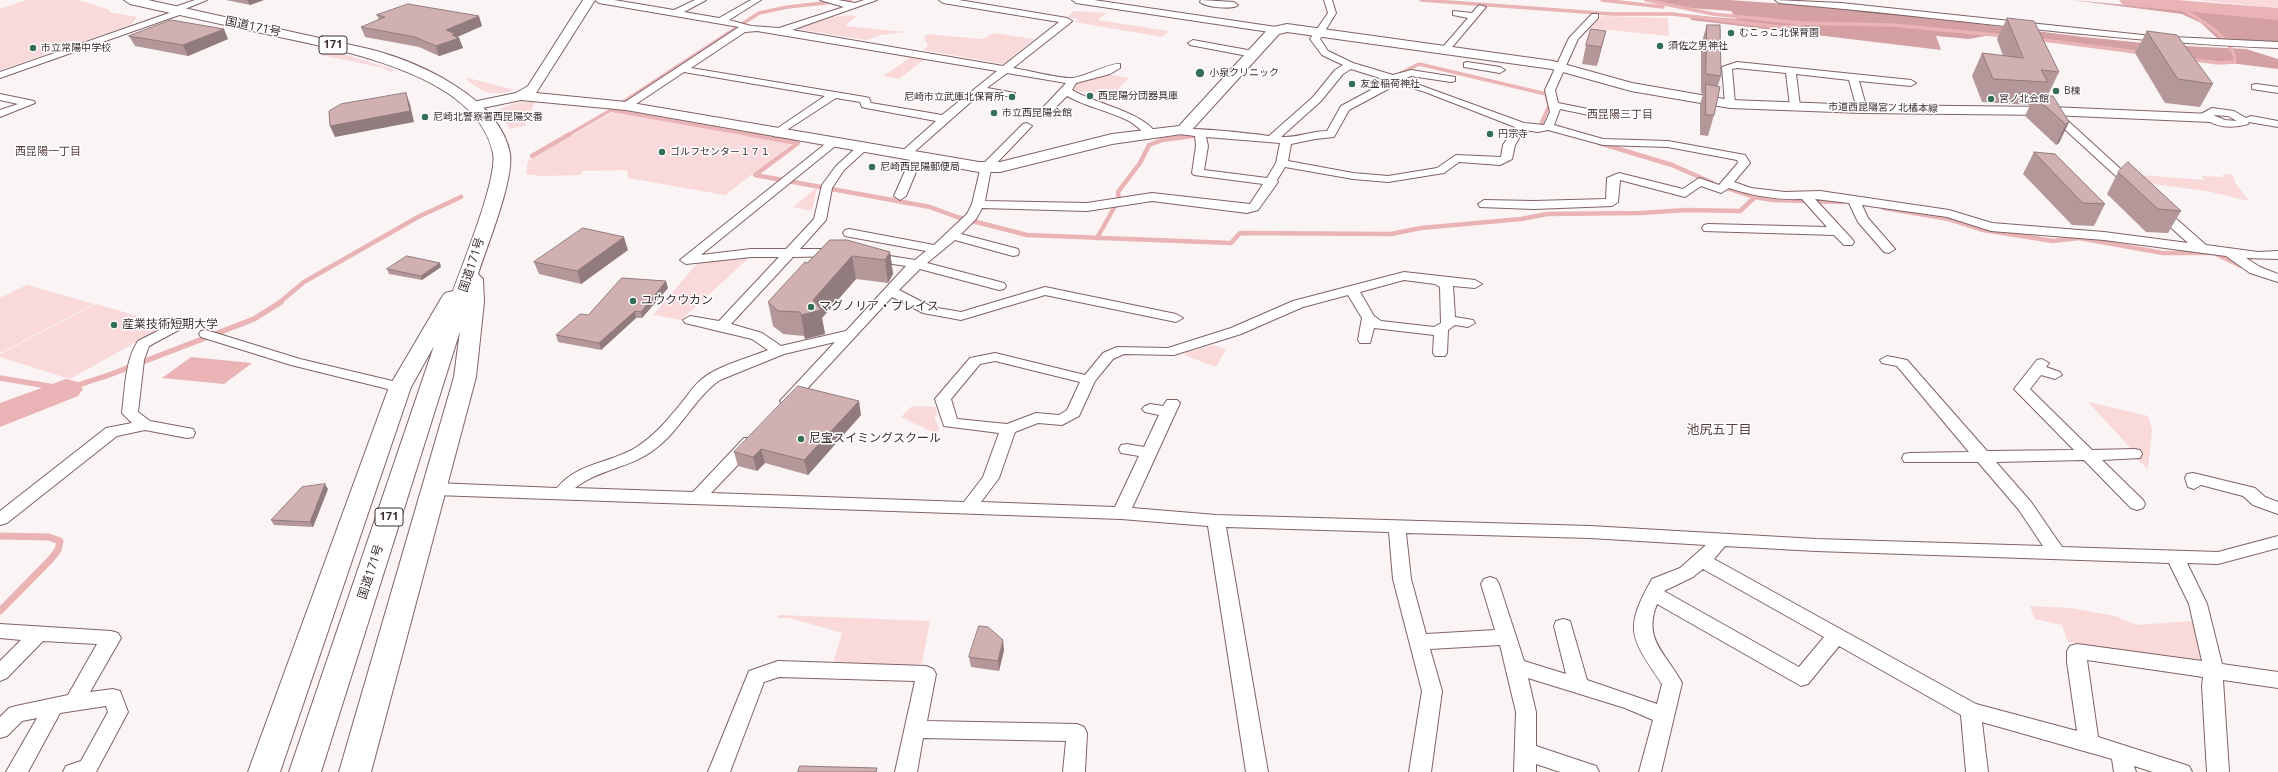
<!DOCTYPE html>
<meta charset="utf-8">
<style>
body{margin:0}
canvas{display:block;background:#fbf4f4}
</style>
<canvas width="2278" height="772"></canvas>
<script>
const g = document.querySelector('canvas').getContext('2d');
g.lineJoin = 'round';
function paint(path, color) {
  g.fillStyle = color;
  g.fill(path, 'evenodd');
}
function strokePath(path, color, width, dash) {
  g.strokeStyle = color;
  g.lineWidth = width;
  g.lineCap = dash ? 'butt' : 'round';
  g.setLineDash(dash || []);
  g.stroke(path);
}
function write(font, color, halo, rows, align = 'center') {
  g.font = font + ' "Open Sans","Noto Sans JP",sans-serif';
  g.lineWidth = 3;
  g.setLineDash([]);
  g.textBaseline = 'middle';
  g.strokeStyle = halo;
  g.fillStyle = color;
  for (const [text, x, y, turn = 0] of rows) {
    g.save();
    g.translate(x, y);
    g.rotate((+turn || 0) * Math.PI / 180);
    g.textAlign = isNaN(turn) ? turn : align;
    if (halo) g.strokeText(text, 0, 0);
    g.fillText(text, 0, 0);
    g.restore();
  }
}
paint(new Path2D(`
 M26,0H78L110,10L109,12L137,17L131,25L0,70V9Z
 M2197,0H2278V8Z
 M1074,11L1107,13L1098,20L1169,31L1162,37L1075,22L1078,19L1067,18Z
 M850,15L857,16L845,26L906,32L882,35L866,40L797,29L833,17Z
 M1602,16L1668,18L1669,36L1590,28Z
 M994,33L1034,39L1004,64L923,50L928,46L924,37L928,34L982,39Z
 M324,53L347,55L395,70L391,72L383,68L321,55Z
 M911,57L925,59L899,79L883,76Z
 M1108,74L1129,78L1102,106L1089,101L1096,100L1101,93L1073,91V84Z
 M468,78L515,90C491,97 484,93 466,79Z
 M535,101L525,126L509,129L500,109L515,103Z
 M613,112L793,143L725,195L628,178L627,170L583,171L581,175L542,176L526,174L528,161Z
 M2222,174L2233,175L2234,181L2249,201L2207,191L2145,183L2139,175L2205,180L2201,176L2225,177Z
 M817,187L812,211L793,207Z
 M752,255L681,320L653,315L701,259Z
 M27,285L94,304L0,353V298Z
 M96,304L165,324L163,327L70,379L0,357V354Z
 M1213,345L1226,349L1216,367L1184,355L1186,354L1185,353Z
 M2088,402L2148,416L2152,429L2148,469L2134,457L2138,456Z
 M912,406L935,407L938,415L934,416L939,429L937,434L901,417Z
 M2030,606L2071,608L2115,616L2136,625L2193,621L2204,662L2197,665L2068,642L2062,625L2035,619Z
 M779,615L930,621L922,663L908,668L833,663L842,633L790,618H777Z`), '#f9d9da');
paint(new Path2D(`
 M1651,0H1729L1858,9L2084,37L2164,45L2246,49L2278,59V69L1996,34L1969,39L1936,36L1941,50L1691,20L1690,15L1737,19L1731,11L1690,8Z
 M2072,0L2278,19V42L2217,38L2201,23L2182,14Z`), '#d5a0a3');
paint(new Path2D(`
 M191,357L252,363L224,384L162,378Z`), '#eab3b6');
strokePath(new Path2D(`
 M1421,0L1612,14H1672L1779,27L1800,26
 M1602,0L1663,7
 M1646,0L1713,14L1801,23L1892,25L2006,36
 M2177,6C2196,18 2235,37 2235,62L2218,63L2189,59
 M2036,39L2143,53
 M1395,76L1419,64L1546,94L1549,106L1540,126L1545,127
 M611,110L752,135
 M568,135L611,110L759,13L788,7L850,0`), '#eab3b6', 3.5);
strokePath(new Path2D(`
 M747,134L798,143L755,175L930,207L957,217L1027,235L1231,243L1240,233L1391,234L1421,228L1521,219L1547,214L1641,213L1686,210L1740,211L1755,197L1772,200L1843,202
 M1599,143L1672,165L1713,183
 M532,156L570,134
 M1721,186L1755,197
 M1884,208L1949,219L1983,230L2053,241L2079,238L2163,253H2214L2241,266
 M1097,238L1119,199L1118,192L1140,163L1149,145L1162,140L1200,135
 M279,303L304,282L418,217L461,197`), '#eab3b6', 4.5);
strokePath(new Path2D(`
 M0,378L66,389L109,375L254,319L281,302`), '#eab3b6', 5.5);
strokePath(new Path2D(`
 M0,536L49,537L60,541L58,550L51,559L0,611`), '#eab3b6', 7);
paint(new Path2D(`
 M2119,0H2177L2278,8V20L2129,6L2122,4Z
 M66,379L78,382L83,389L78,396L0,427V403Z`), '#eab3b6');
const street = new Path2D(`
 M195,0H207L185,9V13L0,78V72L172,12V8Z
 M595,0H614L674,10L695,0H706L684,12L719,18L751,0H761L729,20L751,26L779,28L844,7L820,0H838L855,3L864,0H877L792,30L1003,66L1059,22L943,3L939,0H959L1067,18L1072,21L1070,23L1013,68C1028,70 1059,79 1073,78C1084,77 1113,62 1120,64V68L1110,74L1076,83L1072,90C1098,105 1141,111 1157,134L1152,137C1144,135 1137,125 1129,121C1109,111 1087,107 1067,96L1046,117H1038V113L1066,83L1007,73L987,88L1015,93V97L981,93L913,153H921L923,155L906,196L900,200L894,196L913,153L905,157L899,154L936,121L866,108L862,107L860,102L836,98L776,137L771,134L772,132L825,96L684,72L630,108H622V104L739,27L599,3ZM757,31L997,71L942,115L871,103L869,98L865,97L691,68L745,32Z
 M1072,0H1094L1276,27L1281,30L1276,33L1076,3Z
 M1201,0L1234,2L1238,5C1233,10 1205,7 1200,2Z
 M1324,0H1332L1336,13L1320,39L1328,51L1353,63L1393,75L1411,70L1455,77V81L1451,82L1411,76L1403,79L1524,123L1544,125L1550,112L1545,90L1569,38L1592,14H1598V18L1578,39L1555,90L1558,103L1608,113L1613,116L1608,119L1560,109L1554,125L1603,139L1668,141L1745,155L1750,163L1734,182L1751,188L1785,192L1820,191L1949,210L1992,223L2104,232L2188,243L2156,214L2154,211L2160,207L2164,208L2206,245L2258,252L2278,251V259L2246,258L2260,267L2278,274V282L2250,273L2226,256L2104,240L1991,231L1947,217L1862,205L1868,218L1895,249L1889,253L1884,252L1858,222L1849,203L1815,199L1852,239L1854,242L1852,245H1844L1834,235L1704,231L1702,228L1704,225L1708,224L1827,227L1802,199C1777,200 1753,196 1729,188L1721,193L1701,186L1685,197L1620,180L1618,202L1612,206L1534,209L1480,207L1478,204L1484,200L1534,201L1606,199L1607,178L1619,173L1683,189L1699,178L1719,185L1738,163L1737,160L1668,147L1603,145L1548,130L1538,132L1524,130L1515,145L1512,159L1500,165L1459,162L1444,173L1388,182L1353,179L1285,167L1277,180L1278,182L1258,210L1247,213L1152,201L1087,211L982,208L976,219L961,234L1018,249L1019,252L1018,255L1013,256L955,240L927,263L1004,283L1006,286L1004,289L999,290L920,269L899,290L932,307L961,312L1045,287L1176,314L1183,318L1176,322L1045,295L961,320L923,313L892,297L793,404H783L780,401L835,342L784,354L720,380C694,398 681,430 655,449C631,468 599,469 575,488L693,492L744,438H756L758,442L756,446L711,493L964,502L983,477L999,433L944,426L935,399L970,358L995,353L1085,375L1103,353L1117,347L1168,348L1231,328L1293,301L1404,272L1475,280L1482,284L1475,288L1453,286L1455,317L1473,320L1475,323L1468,327L1455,325L1448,330L1447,353L1445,356H1435L1433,353L1434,335L1374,328L1370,343H1360L1358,340L1362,318L1348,295L1303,307L1241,334L1174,355L1124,354L1113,359L1095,381L1079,416L1062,425L1038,423L1015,432L999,478L981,502L1115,507L1139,456L1121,453L1119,449L1121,445L1127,444L1144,447L1159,415L1145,412L1142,409L1145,406L1150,404L1163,406L1167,400H1177L1180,403L1132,508L1216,515L1590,526L1816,539L2043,546L2019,510L1978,462H1904L1902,458L1904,454L1910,453L1969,452L1897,366L1882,363L1880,360L1887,356L1907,360L1987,451L2074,450L2014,389L2037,360L2042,359L2049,363L2046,367L2060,372L2062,375L2055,379L2041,375L2030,389L2092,450L2134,449L2140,450L2142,454L2140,458L2102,460L2143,500L2145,504L2143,508L2137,510L2131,508L2084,460L1996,462L2031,502L2062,547L2218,552L2278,536V548L2218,564L2187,563L2207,604L2222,664L2278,672V688L2223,680L2229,772H2207L2202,686L2203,677L2087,660L2098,737L2189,766L2192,772H2153L2134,766L2136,772H2114L2112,759L1982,722L1988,772H1966L1961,715L1839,646L1808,684L1801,686L1657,604C1642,640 1667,654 1682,683L1661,772H1639L1653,720L1625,708L1528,678L1536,712V746L1596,766L1599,772H1560L1536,764V772H1514L1516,712L1500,645L1430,649L1442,691L1431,772H1409L1422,691L1393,579L1389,532L1226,527L1268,772H1246L1208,526L1121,519L435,495L429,493L427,489L429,485L435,483L557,488C577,463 610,463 635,448C655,436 669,418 683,401C689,394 694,385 701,380C716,366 749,358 768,350L752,339L685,323L683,320L690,316L719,321L779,257H751L686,264L680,260L829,141H837L839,143L701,255L751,249H786L814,219L822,185L836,166L858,146H866L868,148L866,150L844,170L832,188L826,220L800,249H837L842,250L843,253L842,256L793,257L731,324L762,333L781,346L846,331L906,266L866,260L865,257L866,254L871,253L915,260L926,251L845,236L843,233L845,230L849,229L934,245L967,214L972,204L981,166L1023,124L1027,123L1032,126L991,169L985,201L1087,203L1152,193L1250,204L1263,184L1194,175L1192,173L1196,146L1195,136L1179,134L1174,131C1178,125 1256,134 1269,136L1313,97L1335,70L1343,65L1322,55L1310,39L1328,13ZM1351,69L1386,80L1384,83L1341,106L1327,131C1311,131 1297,138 1281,137L1321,101L1343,74ZM1394,82L1425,92L1515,127L1503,145L1501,157L1456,155L1437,168L1388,176L1353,173L1288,161L1291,144L1315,139L1334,137L1349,110L1392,87ZM1206,137L1280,143L1276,163L1267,178L1204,170L1208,146ZM1404,280L1435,284L1440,287L1441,323L1434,327L1381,321L1374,316L1360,292ZM995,361L1080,382L1067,410L1059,415L1036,413L1007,424L957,419L951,399L980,364ZM1406,533L1590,538L1706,545L1680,568L1652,579C1623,630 1631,638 1662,684L1657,704L1587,680L1570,621L1563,619L1556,621L1554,626L1566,674L1524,661L1499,584L1496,579L1490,577L1484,579L1481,584L1495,630L1426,634L1411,579ZM1725,546L1816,551L2169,563L2189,604L2202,661L2077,644L2070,646L2067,651V662L2077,731L1976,704L1714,559ZM1703,569L1824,637L1799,667L1664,591L1693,577Z
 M1775,0L1841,3L2152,36L2278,42V48C2111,42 1946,17 1779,3Z
 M1479,5L1486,7L1448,52H1442V48L1468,18L1453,15V11L1472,13Z
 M1193,40L1253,51L1258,54L1253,57L1190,45L1188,43Z
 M1467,62L1500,67L1505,70L1500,73L1464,67V63Z
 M1737,62L1911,80L1916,83L1911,86L1859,81L1867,109L1862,112L1857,109L1849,80L1796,74L1800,106L1795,109L1790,106L1786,73L1737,68L1732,69L1735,104L1730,107L1725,104L1722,67Z
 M2256,84L2278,87V93L2252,89V85Z
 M0,94L34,101L35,103L0,117V110L18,104L0,100Z
 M2212,108L2234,111L2246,118L2251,116L2278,121V127L2249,122L2248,124C2232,129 2211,128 2201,114ZM2213,115L2228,116L2237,121L2225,120Z
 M2052,109L2056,110L2137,184L2139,186L2137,188H2129L2048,114V110Z
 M183,318L188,319L190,322L188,325L149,346L144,360L138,412L150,421L193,429L195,433L193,437L187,438L145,430L117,436L7,523L0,525V511L106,428L132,423L122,413C125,390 125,360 138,341Z
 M206,330L300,359L405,384L408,387L405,390L400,392L291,365L201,337L199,334L201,331Z
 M2193,473L2255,488L2265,497L2278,502V514L2253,505L2243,496L2201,485L2194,489L2188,487L2185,478L2187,474Z
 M0,624L111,631L118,633L121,638L90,692L113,689L120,691L128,712L96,772H63L66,766L81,761L108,712L106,706L60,713L28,772H6L37,718L22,721L7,736L0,738V717L9,708L16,706L68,695L97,644L43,641L7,678L0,681V661L21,640L0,638Z
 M778,661L926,666L933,669L936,674L927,721L1077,724L1084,727L1087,733L1085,772H1063L1066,741L923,738L917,772H895L915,681L779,677L764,682L730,772H708L749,671Z`);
const secondary = new Path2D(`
 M583,0H595L536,93L626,102L979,162H1000L1112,134L1179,126L1269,28L1287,24L1553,61L1632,83L1730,100L1862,105L2051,107L2211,114L2218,118L2211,122L2051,115L1862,113L1730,108L1631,91L1552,69L1287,32L1279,34L1189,133L1112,144L1000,172H979L626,110L521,100L473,110L468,109L466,106L468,103L516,93L528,86Z`);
const highway = new Path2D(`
 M124,0H148L369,49C417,61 501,98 510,154C514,180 487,246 478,274L483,279L484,302L476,377L371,772H339L454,377L460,331L321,772H289L434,346L411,387L280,772H248L389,387L442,297L445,293L453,291C463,263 498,178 493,153C476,71 332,49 266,34C220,24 175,14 130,4Z`);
strokePath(street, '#806364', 2);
strokePath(secondary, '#806364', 2);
strokePath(highway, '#806364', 2);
paint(street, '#fff');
paint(secondary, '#fff');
paint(highway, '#fff');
paint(new Path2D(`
 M226,0H264L250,5Z
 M377,15L482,26L457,37L459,38L463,48L439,56L419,47L365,37L361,27L379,20Z
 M2007,18L2059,72L2048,95H2042L2041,96L2069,122L2059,143L2056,145L2025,116L2030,105L1982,102L1972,76L1982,53L2003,56L1997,39Z
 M1707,25L1721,76L1718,86L1714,115L1708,136L1700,135V104L1703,94L1701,93V44Z
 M1606,31L1597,66L1582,64L1586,45Z
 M2147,31L2213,84L2200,107L2165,103L2135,53Z
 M129,36L228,39L188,56L135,46Z
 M2034,152L2105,204L2094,226L2072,225L2023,174Z
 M2118,172L2181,211L2168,233L2146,232L2107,194Z
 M830,240L890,252L893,274L888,283L856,279L822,318L825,334L805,339L804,336L783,334L773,326L768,302Z
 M628,250L581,284L539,274L534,262Z
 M441,267L422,280L389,274L387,269Z
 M668,288L642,318H636L601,350L558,342L556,335L588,315Z
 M861,415L808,475L765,463L757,471L738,466L734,452Z
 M328,489L313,527L274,525L271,520Z
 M1004,650L999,671L971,667L969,657Z`), '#b49799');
paint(new Path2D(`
 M247,0H264L250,5Z
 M479,16L482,26L457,37L459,38L463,48L439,56L436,46L446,30Z
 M224,29L228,39L188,56L183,45Z
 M1606,31L1601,50L1597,66L1601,47Z
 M406,93L410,104L414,122L335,137L330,126Z
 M2069,122L2059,143L2056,145L2066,124Z
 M624,237L628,250L581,284L577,271Z
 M890,252L893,274L888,283L885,260Z
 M852,256L856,279L822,318L825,334L805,339L801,315L813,300Z
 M440,263L441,267L422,280L421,276Z
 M666,281L668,288L642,318L641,312Z
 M635,311L636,318L601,350L599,343Z
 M859,401L861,415L808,475L804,460Z
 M761,449L765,463L757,471L753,457Z
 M325,484L328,489L313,527L310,522Z
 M1003,640L1004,650L999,671L998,661Z`), '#927b7d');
const building = new Path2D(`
 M408,4L479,16L446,30L456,34L452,35L459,38L436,46L415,37L361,27L385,17L377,15Z
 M2007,18L2034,21L2059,72L2041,70L2048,82L1993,79L1982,53L2023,58Z
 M171,20L224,29L183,45L129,36Z
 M1707,25H1720L1721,76L1706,74Z
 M1591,29L1606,31L1601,47L1586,45Z
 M2147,31L2177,35L2213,84L2178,79Z
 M1706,84L1720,87L1714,115H1706Z
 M406,93L410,111L330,126L329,111L341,104Z
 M2034,96H2053L2069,122L2066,124Z
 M2034,152L2055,154L2105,204L2083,203Z
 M2128,162L2181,211L2158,209L2118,172Z
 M583,228L624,237L577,271L534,262Z
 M830,240H847L890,252L885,260L852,256L813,300L821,310L801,315L800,312L778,311L768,302L805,262L807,263Z
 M407,256L440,263L421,276L387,269Z
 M622,278L666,281L641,312L635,311L599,343L556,335L580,314L588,315Z
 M798,386L859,401L804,460L761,449L753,457L734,452Z
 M325,484L310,522L271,520L302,487Z
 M979,626L988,627L1003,640L998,661L969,657Z
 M800,766L877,768L876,772H798Z`);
paint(building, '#d1b0b2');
strokePath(building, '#927b7d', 1);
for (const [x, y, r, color] of [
 [1731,33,4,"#356e57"],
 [1660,46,4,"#356e57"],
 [33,48,4,"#356e57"],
 [1200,73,5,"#356e57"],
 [1352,84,4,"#356e57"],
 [2056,91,4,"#356e57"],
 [1090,96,4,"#356e57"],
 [1012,97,4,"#356e57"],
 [1991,99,4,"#356e57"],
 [994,113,4,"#356e57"],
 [425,117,4,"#356e57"],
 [1490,134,4,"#356e57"],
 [662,152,4,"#356e57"],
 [872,167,4,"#356e57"],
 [633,301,4,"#356e57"],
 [811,307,4,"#356e57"],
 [114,325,4,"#356e57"],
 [801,439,4,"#356e57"]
]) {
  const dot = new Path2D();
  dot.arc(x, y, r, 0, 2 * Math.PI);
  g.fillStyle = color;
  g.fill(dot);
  strokePath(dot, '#fff', 1.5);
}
write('10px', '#3b2e2f', '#fff', [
 ["むこっこ北保育園",1739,33],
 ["須佐之男神社",1668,46],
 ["市立常陽中学校",41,48],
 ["小泉クリニック",1209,73],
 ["友金稲荷神社",1360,84],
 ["B棟",2064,91],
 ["西昆陽分団器具庫",1098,96],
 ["尼崎市立武庫北保育所",1004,97,"right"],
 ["宮ノ北会館",1999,99],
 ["市立西昆陽会館",1002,113],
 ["尼崎北警察署西昆陽交番",433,117],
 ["円宗寺",1498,134],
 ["ゴルフセンター１７１",670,152],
 ["尼崎西昆陽郵便局",880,167]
], 'left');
write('10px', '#3b2e2f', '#fff', [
 ["市道西昆陽宮ノ北橘本線",1883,108,1]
]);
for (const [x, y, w] of [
 [333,45,28],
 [389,517,28]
]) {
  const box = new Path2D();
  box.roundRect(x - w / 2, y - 9, w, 18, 3);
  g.fillStyle = '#fff';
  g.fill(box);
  strokePath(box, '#3b2e2f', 1);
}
write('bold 11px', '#3b2e2f', null, [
 ["171",333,45],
 ["171",389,517]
]);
write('11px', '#5a3f40', '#fff', [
 ["西昆陽三丁目",1620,115],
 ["西昆陽一丁目",48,152]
]);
write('12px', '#3b2e2f', '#fff', [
 ["国道171号",253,27,12],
 ["国道171号",472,265,-72],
 ["国道171号",371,572,-72]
]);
write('12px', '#3b2e2f', '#fff', [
 ["ユウクウカン",641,301],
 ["マグノリア・プレイス",819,307],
 ["産業技術短期大学",122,325],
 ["尼宝スイミングスクール",809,439]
], 'left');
write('13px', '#5a3f40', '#fff', [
 ["池尻五丁目",1719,430]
]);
</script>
